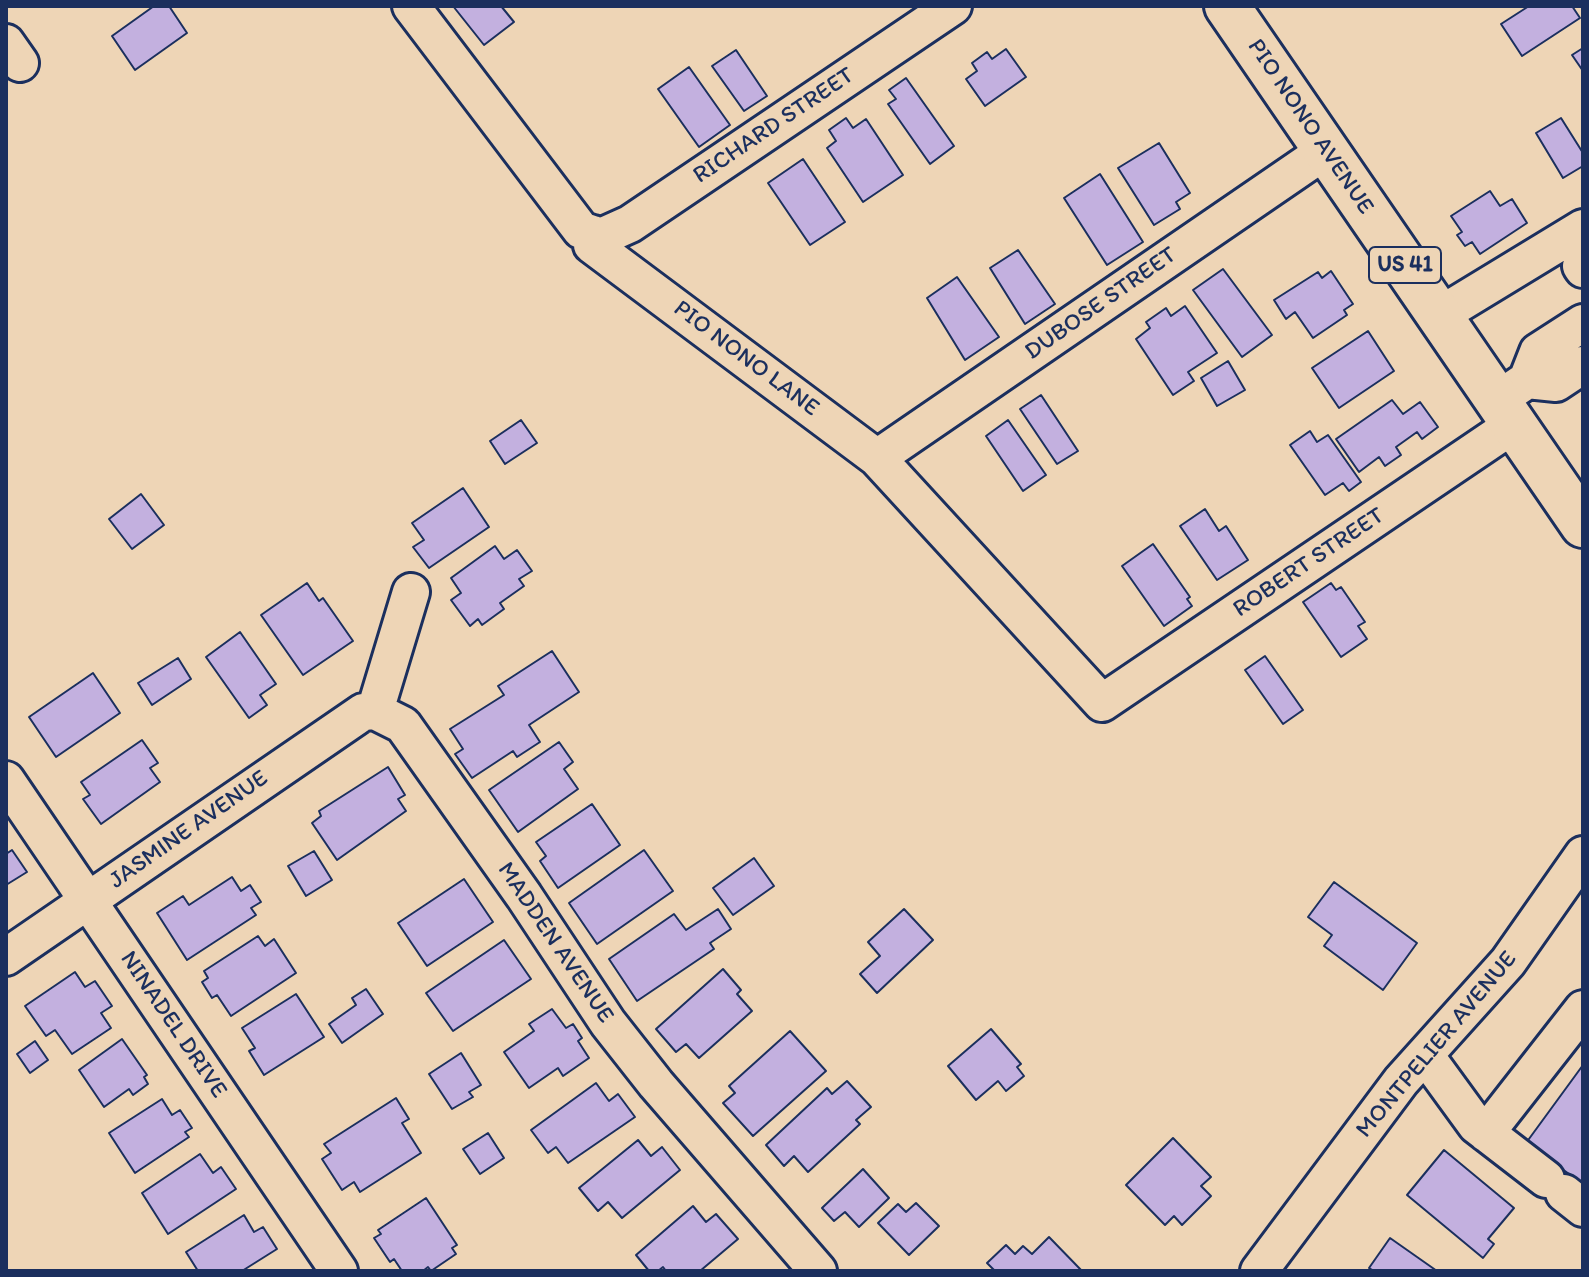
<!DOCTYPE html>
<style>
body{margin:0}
#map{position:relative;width:1589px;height:1277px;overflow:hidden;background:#eed5b6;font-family:Itim,sans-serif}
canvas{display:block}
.frame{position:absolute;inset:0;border:8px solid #1b2f5e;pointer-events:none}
</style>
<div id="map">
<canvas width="1589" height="1277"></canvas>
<div class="frame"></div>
</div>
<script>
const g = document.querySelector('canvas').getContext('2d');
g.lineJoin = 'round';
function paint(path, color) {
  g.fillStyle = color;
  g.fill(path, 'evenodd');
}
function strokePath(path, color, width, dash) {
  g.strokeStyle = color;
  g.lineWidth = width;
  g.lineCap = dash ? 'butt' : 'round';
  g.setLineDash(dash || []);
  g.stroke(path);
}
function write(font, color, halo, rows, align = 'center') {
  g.font = font + ' Itim,sans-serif';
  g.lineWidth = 6;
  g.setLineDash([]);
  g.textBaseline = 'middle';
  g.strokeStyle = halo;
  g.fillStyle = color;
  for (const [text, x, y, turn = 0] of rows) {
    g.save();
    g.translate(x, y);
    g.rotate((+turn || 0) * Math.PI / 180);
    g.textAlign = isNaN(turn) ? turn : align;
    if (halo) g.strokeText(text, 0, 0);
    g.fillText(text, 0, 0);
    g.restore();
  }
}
const building = new Path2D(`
 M154,6H169L187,33L135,70L112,36Z
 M453,6H501L514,22L484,45Z
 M1529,6H1572L1580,18L1522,56L1501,24Z
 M1583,48V71L1572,55Z
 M1006,49L1026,77L985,106L966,79L977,71L972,63L987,52L992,59Z
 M736,50L767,96L744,111L712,66Z
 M689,67L730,125L699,147L658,89Z
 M906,78L954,146L930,164L888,104L896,99L889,90Z
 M846,118L853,128L866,119L903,175L863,202L827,148L836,141L829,130Z
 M1561,118L1583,153V166L1563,178L1536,133Z
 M1159,143L1190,193L1176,202L1180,209L1154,225L1118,168Z
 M803,159L845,222L810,245L768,183Z
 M1100,174L1143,242L1107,265L1064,198Z
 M1490,191L1500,206L1512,199L1527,223L1480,254L1472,242L1465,246L1457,235L1462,232L1451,216Z
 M1018,250L1055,304L1025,324L990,268Z
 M1223,269L1272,335L1242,357L1193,290Z
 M1331,271L1353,304L1344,310L1347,315L1313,338L1295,312L1286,319L1274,300L1318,272L1322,278Z
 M957,277L999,337L965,360L927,298Z
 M1185,306L1217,353L1188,372L1194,381L1173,395L1136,339L1150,328L1146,322L1166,308L1171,316Z
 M1368,331L1394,371L1339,408L1312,368Z
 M1228,361L1245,390L1217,406L1201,378Z
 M1041,395L1078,451L1057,464L1020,409Z
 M1392,400L1403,414L1420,402L1438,427L1422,439L1417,432L1396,447L1401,455L1385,466L1379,457L1359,472L1336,439Z
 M521,420L537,443L505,464L490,441Z
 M1008,420L1046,475L1023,491L986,436Z
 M1310,431L1317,442L1328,435L1361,482L1349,491L1343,483L1325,495L1290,445Z
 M463,488L489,527L429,568L413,547L424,540L412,523Z
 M141,494L164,525L132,549L109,519Z
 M1205,509L1219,531L1226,526L1248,560L1217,580L1180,526Z
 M1153,544L1190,597L1187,599L1192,606L1164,626L1122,566Z
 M495,546L504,559L517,550L532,571L519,579L524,586L500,603L504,609L482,625L478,619L470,626L451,600L461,593L451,578Z
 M307,583L319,601L323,598L353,641L303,675L261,615Z
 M1331,583L1336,590L1341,587L1365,622L1358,626L1367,639L1341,657L1303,602Z
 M240,632L276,684L260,695L267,705L249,718L206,657Z
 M552,651L579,692L529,725L540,742L517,757L513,751L472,778L455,754L463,749L450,729L504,695L498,686Z
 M1265,656L1303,710L1283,724L1245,670Z
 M178,658L191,679L152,705L138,683Z
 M93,673L120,713L56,757L29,717Z
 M142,740L158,763L150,768L160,782L101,824L83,799L90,795L81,782Z
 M559,742L573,762L564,769L578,789L518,832L489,790Z
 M388,767L405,795L398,799L406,811L337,860L312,823L321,816L319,811Z
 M592,804L620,845L558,888L540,861L546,856L536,842Z
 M12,850L27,872L6,885V854Z
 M644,850L673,891L597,944L569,903Z
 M314,851L332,880L306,896L288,866Z
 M754,858L774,886L733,915L713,888Z
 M232,877L241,891L250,885L261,902L251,908L256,915L187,960L157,913L183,896L189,905Z
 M464,879L493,922L427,966L398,923Z
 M1334,882L1417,943L1383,990L1324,946L1332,935L1308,917Z
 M718,909L731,929L710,943L714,949L637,1001L609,959L674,914L686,930Z
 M904,909L933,940L877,993L860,974L880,956L868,942Z
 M258,936L265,946L274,939L296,973L231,1016L217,995L212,998L202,982L208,978L204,971Z
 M504,940L531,979L453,1031L426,993Z
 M723,969L741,990L737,994L752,1011L699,1058L686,1044L676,1052L656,1029Z
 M75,972L85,987L95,981L112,1006L101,1013L111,1028L72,1054L55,1030L46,1036L25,1006Z
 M366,989L383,1014L342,1043L329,1024L356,1005L352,998Z
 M296,994L324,1037L264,1075L249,1051L255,1048L242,1028Z
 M552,1009L566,1028L573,1024L582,1038L578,1041L589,1058L563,1076L558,1068L529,1088L504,1052L534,1031L529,1024Z
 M991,1029L1021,1064L1017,1067L1024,1076L1006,1091L998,1081L976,1100L948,1066Z
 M790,1031L826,1071L753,1136L723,1103L735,1093L729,1086Z
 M122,1039L147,1075L144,1077L148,1084L133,1095L129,1089L104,1107L79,1070Z
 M35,1041L48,1060L30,1073L17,1054Z
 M461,1053L481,1085L469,1092L473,1097L452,1109L429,1074Z
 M1583,1065V1184L1526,1143Z
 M847,1081L871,1107L856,1120L860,1124L808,1172L794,1156L784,1166L766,1145L827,1088L832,1094Z
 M596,1083L609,1101L618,1094L635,1117L568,1163L556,1147L548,1153L531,1130Z
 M396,1098L409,1119L402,1123L421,1153L360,1192L354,1182L342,1190L322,1159L331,1153L324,1144Z
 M162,1099L172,1115L180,1110L192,1128L185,1132L189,1137L135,1173L109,1133Z
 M488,1133L504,1158L480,1174L463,1149Z
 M1173,1138L1211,1177L1201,1186L1211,1196L1182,1225L1174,1216L1165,1225L1126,1185Z
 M638,1140L651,1156L662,1147L680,1170L622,1218L608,1202L598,1211L579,1188Z
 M1444,1150L1514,1208L1488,1239L1494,1244L1483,1258L1407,1195Z
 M200,1154L213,1173L221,1167L236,1189L168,1234L142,1193Z
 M863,1169L889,1198L859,1227L845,1212L834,1221L822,1208Z
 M426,1198L457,1245L452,1248L456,1254L431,1271L428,1267L423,1271H402L394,1259L390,1262L374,1238L381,1234L378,1230Z
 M916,1203L939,1226L909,1255L878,1223L898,1204L906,1212Z
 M693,1206L706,1222L716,1214L738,1239L700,1271H666L663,1267L658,1271H649L636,1255Z
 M244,1215L254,1232L263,1227L277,1249L242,1271H198L186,1252Z
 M1049,1237L1082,1271H995L987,1263L1006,1245L1015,1254L1023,1246L1032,1254Z
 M1390,1238L1437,1271H1374L1369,1268Z`);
paint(building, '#c3b0df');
strokePath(building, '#1b2f5e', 2);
const minor = new Path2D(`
 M411,6L581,230L601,237L630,224L953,6
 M6,43L20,63
 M593,234L592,245L877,458L1102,703L1516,423
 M1581,266L1583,269
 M1440,315L1583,228
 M1527,380L1556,383L1583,365
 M1499,399L1527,380L1538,352L1583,323
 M877,458L1325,151
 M375,711L411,592
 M6,780L339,1271
 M6,957L363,712L375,711L403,725L524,896L608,1023L656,1084L818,1271
 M1425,1055L1476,1125L1546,1179
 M1486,1133L1583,1009
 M1564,1193L1583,1208
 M1259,1271L1401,1081L1508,962L1583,855`);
const major = new Path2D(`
 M1227,6L1583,525`);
strokePath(minor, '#1b2f5e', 42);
strokePath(major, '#1b2f5e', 50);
strokePath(minor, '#eed5b6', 36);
strokePath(major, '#eed5b6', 44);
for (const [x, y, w] of [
 [1405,265,72]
]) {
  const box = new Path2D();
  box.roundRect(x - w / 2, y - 18, w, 36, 6);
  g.fillStyle = '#eed5b6';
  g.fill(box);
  strokePath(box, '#1b2f5e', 2);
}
write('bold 22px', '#1b2f5e', null, [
 ["US 41",1405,265]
]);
write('24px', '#1b2f5e', '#eed5b6', [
 ["RICHARD STREET",774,126,-34],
 ["PIO NONO AVENUE",1310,127,56],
 ["DUBOSE STREET",1101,304,-35],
 ["PIO NONO LANE",746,359,37],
 ["ROBERT STREET",1309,563,-34],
 ["JASMINE AVENUE",189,830,-35],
 ["MADDEN AVENUE",555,943,56],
 ["NINADEL DRIVE",173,1025,56],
 ["MONTPELIER AVENUE",1437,1045,-50]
]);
</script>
